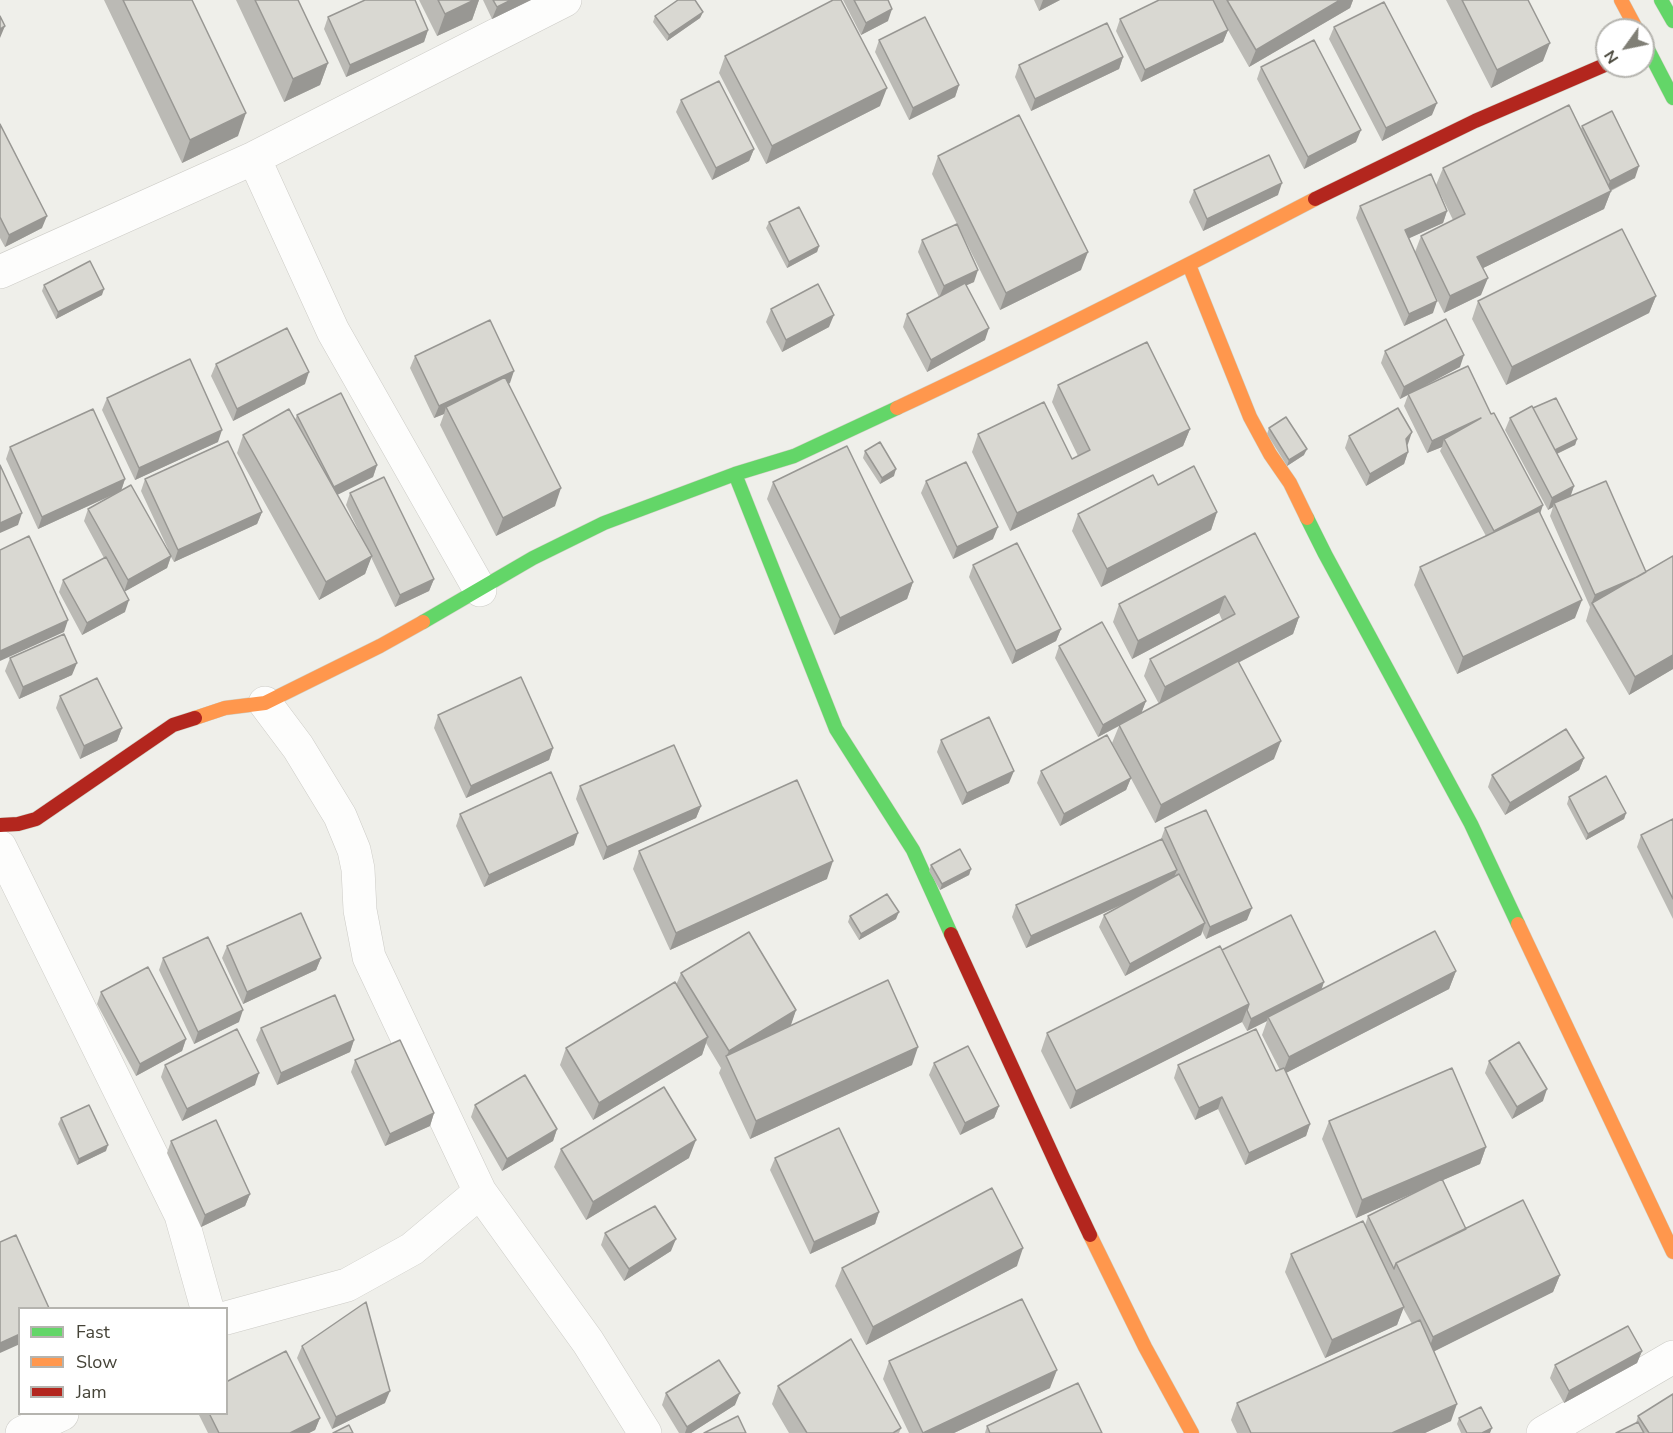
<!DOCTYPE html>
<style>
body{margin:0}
#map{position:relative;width:1673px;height:1433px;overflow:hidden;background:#efefea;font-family:"Nunito Sans",sans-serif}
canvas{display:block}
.legend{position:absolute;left:18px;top:1307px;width:210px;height:108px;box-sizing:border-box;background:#fff;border:2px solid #b5b4af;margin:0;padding:8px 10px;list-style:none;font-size:18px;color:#454337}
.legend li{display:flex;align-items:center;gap:12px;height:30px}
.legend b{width:30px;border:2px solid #b5b4af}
.north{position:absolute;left:1595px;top:18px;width:60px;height:60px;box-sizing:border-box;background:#fff;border:2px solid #b5b4af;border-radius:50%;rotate:237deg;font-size:16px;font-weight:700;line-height:24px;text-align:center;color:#454337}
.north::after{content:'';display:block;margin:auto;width:21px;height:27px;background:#807f76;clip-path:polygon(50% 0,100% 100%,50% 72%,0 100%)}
</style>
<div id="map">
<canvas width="1673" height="1433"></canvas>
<ul class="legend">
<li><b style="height:8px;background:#63d668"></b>Fast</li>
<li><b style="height:8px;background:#ff974d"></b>Slow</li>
<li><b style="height:8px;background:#b3261e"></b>Jam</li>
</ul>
<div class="north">N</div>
</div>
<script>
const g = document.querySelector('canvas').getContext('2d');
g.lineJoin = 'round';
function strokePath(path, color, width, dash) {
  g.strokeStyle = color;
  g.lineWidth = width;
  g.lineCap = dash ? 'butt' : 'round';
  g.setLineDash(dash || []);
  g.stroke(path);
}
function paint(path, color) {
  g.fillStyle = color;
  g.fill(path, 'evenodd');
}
const street = new Path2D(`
 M254,158L333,331L480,590
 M0,272L254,158L565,0
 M265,703L298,747L340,816L354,850L358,869L360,910L369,957L480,1192L588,1342L645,1433
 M0,847L181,1215L207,1308
 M226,1318L347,1285L412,1249L480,1192
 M22,1433L62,1414
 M1543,1433L1673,1357`);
const fast = new Path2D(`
 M1661,0L1673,21
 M1643,40L1673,98
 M735,474L836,729L913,850L951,934
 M1307,518L1325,554L1471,824L1518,924
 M423,622L533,558L604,523L735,474L794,456L897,408`);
const slow = new Path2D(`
 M1621,0L1637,30
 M1189,265L1250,417L1270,454L1290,483L1307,518
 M897,408C1038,342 1177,271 1315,199
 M195,718L225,708L265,703L380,646L423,622
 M1518,924L1673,1252
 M1090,1235L1145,1347L1192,1433`);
const jam = new Path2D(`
 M1315,199L1475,121L1607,64
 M0,825L18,824L36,819L173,725L195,718
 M951,934L1062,1176L1090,1235`);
strokePath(street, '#cccbc6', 34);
strokePath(fast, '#cfcfc3', 15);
strokePath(slow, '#cfcfc3', 15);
strokePath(jam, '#cfcfc3', 15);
strokePath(street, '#fdfdfc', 33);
strokePath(fast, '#63d668', 14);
strokePath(slow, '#ff974d', 14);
strokePath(jam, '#b3261e', 14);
paint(new Path2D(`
 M104,0H192L238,136L182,163Z
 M236,0H298L328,63L320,85L284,102Z
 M419,0H479L472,20L437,36Z
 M483,0H531L492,19Z
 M843,0H888V21L861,35Z
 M1034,0H1060L1039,11Z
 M1214,0H1353L1350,8L1249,67L1228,30L1223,42L1141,82L1116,31L1120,19L1213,1Z
 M1446,0H1528L1543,61L1491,88Z
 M703,12L700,18L667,41L653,22L655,16Z
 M328,17L428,30L424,42L346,77L324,29Z
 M1334,27L1432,115L1382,141L1329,39Z
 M879,40L959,85L955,97L909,120L875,52Z
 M725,56L880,106L766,164L719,73Z
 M1123,57L1119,69L1031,111L1015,77L1019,65Z
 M1261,67L1356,142L1304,169L1257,79Z
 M681,100L754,149L749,161L712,180L676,112Z
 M0,124L42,228L5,247L0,238Z
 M1582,126L1635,178L1611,191L1604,209L1483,268L1481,295L1444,313L1429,283L1433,313L1404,326L1356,218L1360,206L1436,185L1443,168L1581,129ZM1438,189L1453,220L1421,236L1415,252L1409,238L1443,223L1447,211Z
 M938,156L1081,270L1000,310L958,226L974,282L966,285L985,340L927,372L903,327L907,314L939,297L918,252L922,240L957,224L932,174Z
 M1194,190L1278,195L1203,231L1189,202Z
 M769,222L819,246L817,252L787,268L766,228Z
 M44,285L102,295L56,319L42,291Z
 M1656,296L1649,313L1506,385L1472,319L1478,301Z
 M771,309L829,327L782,352L766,322Z
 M1385,351L1460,367L1420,388L1491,414L1540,513L1575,618L1457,674L1414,585L1420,567L1486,536L1440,451L1442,447L1427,453L1404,406L1408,395L1400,399L1381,363Z
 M415,356L510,383L508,384L555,506L496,536L440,425L444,414L434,418L410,368Z
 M216,364L305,384L233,421L211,376Z
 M1058,385L1190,429L1183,446L1010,531L972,452L978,434L1072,459L1078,456L1052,402Z
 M107,398L218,442L135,480L102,410Z
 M1533,408L1577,439L1575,445L1557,454L1574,486L1570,496L1673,669L1629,695L1586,621L1590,607L1550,516L1553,507L1548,510L1505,430L1510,418Z
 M297,415L377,465L373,477L337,495L365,544L346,505L350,493L434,579L429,591L395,607L371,557L365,574L319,600L237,453L243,435L295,420Z
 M1269,428L1304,455L1287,466L1267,434Z
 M1349,436L1407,445L1408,452L1404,464L1366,486L1345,448Z
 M10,447L125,479L121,491L38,529L6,459Z
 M865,451L894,476L880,484L863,458Z
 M145,479L262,512L257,524L174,562L171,557L167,568L125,591V612L82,635L59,592L63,580L104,558L84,521L88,509L168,549L141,491Z
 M926,481L993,539L953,559L921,493Z
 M773,482L913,582L907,599L834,635L767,499Z
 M1158,485L1217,512L1211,530L1101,587L1072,531L1078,514Z
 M1255,533L1299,617L1293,634L1238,663L1274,759L1155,823L1112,743L1119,726L1098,737L1055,658L1059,646L1146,701L1141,713L1159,704L1144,676L1150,659L1222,620L1219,613L1132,659L1113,622L1119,604Z
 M973,565L1061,629L1056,641L1012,664L969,577Z
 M10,658L72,675L19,699L5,671Z
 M60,696L122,728L117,741L80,759L56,708Z
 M438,715L553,748L549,760L466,798L434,728Z
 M941,740L1009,783L962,805L937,752Z
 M1584,758L1579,770L1505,815L1488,787L1492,775Z
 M1041,771L1131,778L1126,790L1060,826L1037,783Z
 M580,786L701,806L696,818L603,860L576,799Z
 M1569,797L1626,813L1624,819L1586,840L1567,804Z
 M460,814L574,845L484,887L456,826Z
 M1673,819V919L1637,847L1641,835Z
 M1165,828L1247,920L1206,939L1202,931L1201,935L1125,976L1099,927L1104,915L1126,903L1026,948L1012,917L1016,905L1161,839Z
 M639,851L827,879L670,950L633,869Z
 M931,865L971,869L969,875L940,890L929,871Z
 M850,916L896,919L859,940L848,922Z
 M227,946L321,958L316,970L243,1004L222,958Z
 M1222,950L1321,990L1456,971L1449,989L1286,1073L1310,1124L1306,1136L1245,1165L1218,1109L1195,1120L1174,1078L1178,1065L1276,1071L1280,1070L1262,1035L1267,1021L1247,1031L1242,1022L1070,1109L1041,1051L1047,1033Z
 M163,958L239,1022L194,1044L159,970Z
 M681,973L796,1010L790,1026L912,1065L750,1139L719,1073L721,1068L706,1043L702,1055L593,1120L560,1065L566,1048L676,985Z
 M101,992L186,1039L182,1051L136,1076L97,1004Z
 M261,1028L354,1040L350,1052L277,1085L256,1040Z
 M355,1060L434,1113L430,1126L385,1146L351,1072Z
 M1489,1061L1543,1101L1512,1119L1485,1073Z
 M934,1063L999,1106L994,1118L960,1135L929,1075Z
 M165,1065L255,1085L182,1121L161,1077Z
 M475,1105L557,1129L553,1141L502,1171L471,1117Z
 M61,1118L106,1151L77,1165L58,1124Z
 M1329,1121L1486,1147L1480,1164L1443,1180L1466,1229L1560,1275L1553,1292L1434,1351L1451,1421L1425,1433H1237L1231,1420L1237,1403L1412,1324L1403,1308L1397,1325L1325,1358L1285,1272L1291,1254L1365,1225L1368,1216L1426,1187L1356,1218L1322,1139Z
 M171,1141L250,1194L245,1206L201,1227L167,1153Z
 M561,1149L689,1158L586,1220L554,1167Z
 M775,1158L879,1212L875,1224L810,1254L770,1170Z
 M605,1233L671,1251L624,1281L601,1245Z
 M1017,1266L866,1345L835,1286L842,1268Z
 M302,1346L385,1403L332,1429L297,1358Z
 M1642,1351L1637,1363L1564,1403L1550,1378L1555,1365Z
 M889,1361L1050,1388L954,1433H909L883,1379Z
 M778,1386L901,1428L899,1433H789L772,1404Z
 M666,1393L735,1405L691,1433H679L662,1405Z
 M198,1413H226L320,1418L315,1430L309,1433H208Z
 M1638,1416L1673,1433H1616L1636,1423Z
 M1459,1418L1490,1433H1461L1457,1424Z
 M987,1426L1102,1433H985Z`), '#bbbab5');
paint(new Path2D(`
 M474,0H479L472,20L437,36L445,14Z
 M511,0H531L492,19L497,7Z
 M1043,0H1060L1039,11Z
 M1340,0H1353L1350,8L1249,67L1256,50Z
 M892,9L888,21L861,35L866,23Z
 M703,12L700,18L667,41L669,35Z
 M5,26L0,38V29Z
 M428,30L424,42L346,77L350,65Z
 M1228,30L1223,42L1141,82L1145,70Z
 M1550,43L1543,61L1491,88L1497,70Z
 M1123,57L1119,69L1031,111L1035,99Z
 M328,63L320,85L284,102L293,79Z
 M959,85L955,97L909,120L913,108Z
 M887,88L880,106L766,164L772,146Z
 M1437,103L1432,115L1382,141L1386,128Z
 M246,113L238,136L182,163L190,140Z
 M1361,130L1356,142L1304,169L1308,157Z
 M754,149L749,161L712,180L716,168Z
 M1639,166L1635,178L1605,193L1610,181Z
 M1282,183L1278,195L1203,231L1207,219Z
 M1611,191L1604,209L1471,274L1477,257Z
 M1447,211L1443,223L1401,242L1405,230Z
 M47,216L42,228L5,247L9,235Z
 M819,246L817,252L787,268L789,262Z
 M1088,252L1081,270L1000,310L1006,293Z
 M978,270L974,282L939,298L944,286Z
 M1488,278L1481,295L1444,313L1450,296Z
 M104,289L102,295L56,319L58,312Z
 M1656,296L1649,313L1506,385L1512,367Z
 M1437,301L1433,313L1404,326L1409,314Z
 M834,315L829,327L782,352L786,340Z
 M989,328L985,340L927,372L931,360Z
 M1464,355L1460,367L1400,399L1404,387Z
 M514,371L510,383L448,412L446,407L444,414L434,418L439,406Z
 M309,372L305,384L233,421L237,409Z
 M1481,418L1444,439L1442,447L1427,453L1432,441Z
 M1190,429L1183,446L1010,531L1017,513Z
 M222,430L218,442L135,480L139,468Z
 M1412,432L1408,444L1402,451L1406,439Z
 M1577,439L1575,445L1552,456L1554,450Z
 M1307,449L1304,455L1287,466L1289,460Z
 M1408,452L1404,464L1366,486L1370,474Z
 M377,465L373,477L329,499L334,487Z
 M896,469L894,476L880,484L882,478Z
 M125,479L121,491L38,529L42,517Z
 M1574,486L1570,498L1554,503L1553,507L1548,510L1552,498Z
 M561,488L555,506L496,536L503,518Z
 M1543,505L1539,517L1494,531Z
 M262,512L257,524L174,562L178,550Z
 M1217,512L1211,530L1101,587L1107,569Z
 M22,513L18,525L0,533V523Z
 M998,527L993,539L953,559L957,547Z
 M171,556L167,568L124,592L128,580Z
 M372,556L365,574L319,600L326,582Z
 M1646,573L1592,603L1590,607L1595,595Z
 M434,579L429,591L395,607L400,595Z
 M913,582L907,599L834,635L840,618Z
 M1225,596L1219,613L1132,659L1138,641Z
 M129,600L125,612L82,635L87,623Z
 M1582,600L1575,618L1457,674L1463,657Z
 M1299,617L1293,634L1159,704L1165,687Z
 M68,620L64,632L0,661V651Z
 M1061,629L1056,641L1012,664L1016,651Z
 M1673,655V669L1629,695L1635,677Z
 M77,663L72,675L19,699L23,687Z
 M1146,701L1141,714L1098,737L1103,725Z
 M122,728L117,741L80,759L84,746Z
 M1281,741L1274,759L1155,823L1161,805Z
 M553,748L549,760L466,798L471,786Z
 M1584,758L1579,770L1505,815L1510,803Z
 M1014,771L1009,783L962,805L967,793Z
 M1131,778L1126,790L1060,826L1064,814Z
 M701,806L696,818L603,860L607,847Z
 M1626,813L1624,819L1586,840L1588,834Z
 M578,833L574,845L484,887L489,875Z
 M833,861L827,879L670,950L676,933Z
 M971,869L969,875L940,890L942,884Z
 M1177,870L1172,882L1026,948L1031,936Z
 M1252,908L1247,920L1206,939L1210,927Z
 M899,912L896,919L859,940L861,934Z
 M1205,923L1201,935L1125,976L1130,964Z
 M321,958L316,970L243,1004L247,992Z
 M1456,971L1449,989L1282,1075L1289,1057Z
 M1324,982L1320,994L1268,1017L1267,1021L1247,1031L1251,1019Z
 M1249,1004L1242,1022L1070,1109L1076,1091Z
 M243,1010L239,1022L194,1044L198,1032Z
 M796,1010L790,1028L726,1057L729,1051Z
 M708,1037L702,1055L593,1120L599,1103Z
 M186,1039L182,1051L136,1076L140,1064Z
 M354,1040L350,1052L277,1085L281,1073Z
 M918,1047L912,1065L750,1139L756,1121Z
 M259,1073L255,1085L182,1121L187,1109Z
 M1547,1089L1543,1101L1512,1119L1517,1107Z
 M1222,1097L1218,1109L1195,1120L1199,1108Z
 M999,1106L994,1118L960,1135L965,1123Z
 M434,1113L430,1126L385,1146L390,1134Z
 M1310,1124L1306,1136L1245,1165L1249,1153Z
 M557,1129L553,1141L502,1171L507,1159Z
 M696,1140L689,1158L586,1220L593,1202Z
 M108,1145L106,1151L77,1165L79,1159Z
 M1486,1147L1480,1164L1356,1218L1362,1200Z
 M250,1194L245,1206L201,1227L205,1215Z
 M879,1212L875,1224L810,1254L814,1242Z
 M676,1239L671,1251L624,1281L629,1269Z
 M1023,1248L1017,1266L866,1345L873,1327Z
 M1560,1275L1553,1292L1427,1355L1433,1337Z
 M1404,1307L1397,1325L1325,1358L1332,1340Z
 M20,1334V1344L0,1353V1343Z
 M1642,1351L1637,1363L1564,1403L1569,1391Z
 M1057,1370L1050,1388L954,1433H923Z
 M390,1391L385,1403L332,1429L336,1417Z
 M740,1393L735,1405L691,1433H685L687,1427Z
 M1457,1404L1451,1421L1425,1433H1392Z
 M320,1418L315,1430L309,1433H290Z
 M1492,1428L1490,1433H1482Z`), '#989793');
const building = new Path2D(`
 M123,0H192L246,113L190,140Z
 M255,0H298L328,63L293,79Z
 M365,0H415L428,30L350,65L328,17Z
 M438,0H474L445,14Z
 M493,0H511L497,7Z
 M678,0H695L703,12L669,35L655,16Z
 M833,0H841L887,88L772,146L725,56Z
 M854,0H888L892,9L866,23Z
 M1159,0H1213L1228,30L1145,70L1120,19Z
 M1227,0H1340L1256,50Z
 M1462,0H1528L1550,43L1497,70Z
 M1384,2L1437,103L1386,128L1334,27Z
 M0,16L5,26L0,29Z
 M925,17L959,85L913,108L879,40Z
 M1107,23L1123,57L1035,99L1019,65Z
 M1314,40L1361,130L1308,157L1261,67Z
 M719,81L754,149L716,168L681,100Z
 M1569,105L1611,191L1477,257L1488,278L1450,296L1421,236L1465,214L1443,168Z
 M1612,111L1639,166L1610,181L1582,126Z
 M1019,115L1088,252L1006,293L938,156Z
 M0,124L47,216L9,235L0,217Z
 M1269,155L1282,183L1207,219L1194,190Z
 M1431,174L1447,211L1405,230L1437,301L1409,314L1360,206Z
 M799,207L819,246L789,262L769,222Z
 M957,224L978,270L944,286L922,240Z
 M1622,229L1656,296L1512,367L1478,301Z
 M90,261L104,289L58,312L44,285Z
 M965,283L989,328L931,360L907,314Z
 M818,284L834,315L786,340L771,309Z
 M1446,319L1464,355L1404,387L1385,351Z
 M490,320L514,371L439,406L415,356Z
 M287,328L309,372L237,409L216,364Z
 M1147,342L1190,429L1017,513L978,434L1044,402L1072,459L1090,450L1058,385Z
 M190,359L222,430L139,468L107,398Z
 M1468,366L1491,414L1494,413L1543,505L1494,531L1444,439L1481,418L1432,441L1408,394Z
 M505,377L561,488L503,518L446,407Z
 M341,393L377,465L334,487L297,415Z
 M1556,398L1577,439L1555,450L1533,408Z
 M1532,406L1574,486L1552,498L1510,418Z
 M1398,408L1412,432L1406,439L1408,452L1370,474L1349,436Z
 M93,409L125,479L42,517L10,447Z
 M289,409L372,556L326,582L243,435Z
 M1286,417L1307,449L1289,460L1269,428Z
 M228,441L262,512L178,550L145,479Z
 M880,442L896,469L882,478L865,451Z
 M847,446L913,582L840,618L773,482Z
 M966,462L998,527L957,547L926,481Z
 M0,465L22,513L0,523Z
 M1194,466L1217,512L1107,569L1078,514L1153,475L1158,485Z
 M384,477L434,579L400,595L350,493Z
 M1606,481L1646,572L1637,577L1595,595L1554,503Z
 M131,485L171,556L128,580L88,509Z
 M1539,511L1582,600L1463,657L1420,567Z
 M1255,533L1299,617L1165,687L1150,659L1235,614L1225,596L1138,641L1119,604Z
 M29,536L68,620L0,651V550Z
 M1017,543L1061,629L1016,651L973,565Z
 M1673,556V655L1635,677L1592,603Z
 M106,557L129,600L87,623L63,580Z
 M1102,622L1146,701L1103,725L1059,646Z
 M64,634L77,663L23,687L10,658Z
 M1238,661L1281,741L1161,805L1119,725Z
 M521,677L553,748L471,786L438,715Z
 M97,678L122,728L84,746L60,696Z
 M989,717L1014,771L967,793L941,740Z
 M1566,729L1584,758L1510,803L1492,775Z
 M1107,735L1131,778L1064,814L1041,771Z
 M674,745L701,806L607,847L580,786Z
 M551,772L578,833L489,875L460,814Z
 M1606,776L1626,813L1588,834L1569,797Z
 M797,780L833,861L676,933L639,851Z
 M1206,810L1252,908L1210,927L1165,828Z
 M1673,819V899L1641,835Z
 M1162,839L1177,870L1031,936L1016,905Z
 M960,849L971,869L942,884L931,865Z
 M1179,874L1205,923L1130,964L1104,915Z
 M887,894L899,912L861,934L850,916Z
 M301,913L321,958L247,992L227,946Z
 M1291,915L1324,982L1251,1019L1247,1010L1249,1004L1222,950Z
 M1435,931L1456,971L1289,1057L1268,1017Z
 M749,932L796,1010L729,1051L681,973Z
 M208,937L243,1010L198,1032L163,958Z
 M1220,946L1249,1004L1076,1091L1047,1033Z
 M148,967L186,1039L140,1064L101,992Z
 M888,980L918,1047L756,1121L726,1056Z
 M675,982L708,1037L599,1103L566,1048Z
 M335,995L354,1040L281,1073L261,1028Z
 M237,1029L259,1073L187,1109L165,1065Z
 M1256,1029L1276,1071L1284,1068L1310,1124L1249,1153L1222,1097L1199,1108L1178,1065Z
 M400,1040L434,1113L390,1134L355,1060Z
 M1519,1042L1547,1089L1517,1107L1489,1061Z
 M968,1046L999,1106L965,1123L934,1063Z
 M1452,1068L1486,1147L1362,1200L1329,1121Z
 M525,1075L557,1129L507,1159L475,1105Z
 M664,1087L696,1140L593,1202L561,1149Z
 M89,1105L108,1145L79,1159L61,1118Z
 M216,1120L250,1194L205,1215L171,1141Z
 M839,1128L879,1212L814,1242L775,1158Z
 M1442,1179L1466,1229L1396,1263L1394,1269L1368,1216Z
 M992,1188L1023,1248L873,1327L842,1268Z
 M1523,1200L1560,1275L1433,1337L1396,1263Z
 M655,1206L676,1239L629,1269L605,1233Z
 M1363,1221L1404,1307L1332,1340L1291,1254Z
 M16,1235L49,1308H20V1334L0,1343V1242Z
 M1022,1299L1057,1370L923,1433L889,1361Z
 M366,1302L390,1391L336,1417L302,1346Z
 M1420,1320L1457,1404L1392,1433H1251L1237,1403Z
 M1628,1326L1642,1351L1569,1391L1555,1365Z
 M851,1339L901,1428L893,1433H807L778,1386Z
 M286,1351L320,1418L290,1433H219L209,1413H226V1382Z
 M719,1360L740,1393L687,1427L666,1393Z
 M1078,1383L1102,1433H990L987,1426Z
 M1673,1394V1433H1649L1638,1416Z
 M1481,1407L1492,1428L1482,1433H1467L1459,1418Z
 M738,1416L746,1433H704Z
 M1638,1422L1644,1433H1616Z
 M349,1425L353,1433H333Z`);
paint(building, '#d9d8d2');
strokePath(building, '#989793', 1.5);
</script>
